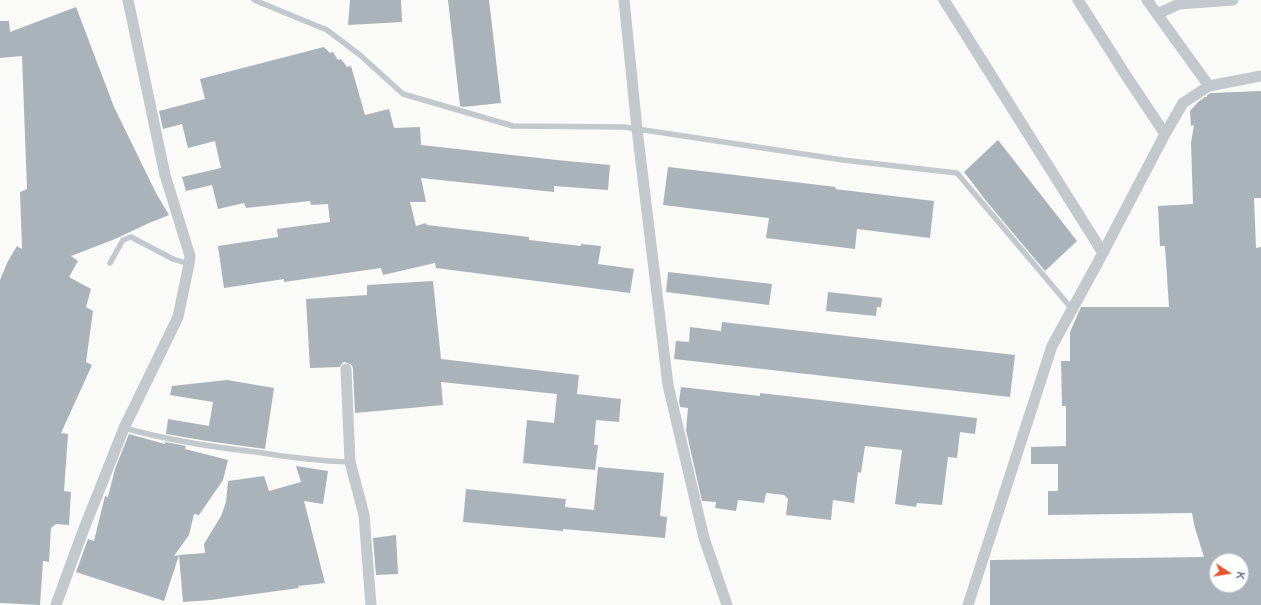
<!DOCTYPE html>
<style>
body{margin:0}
#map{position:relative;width:1261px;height:605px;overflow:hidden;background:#fafaf8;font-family:"Varela Round",sans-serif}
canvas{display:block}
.north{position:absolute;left:1209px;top:553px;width:40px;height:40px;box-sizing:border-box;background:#fff;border:1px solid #c1c8cd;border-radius:50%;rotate:102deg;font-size:11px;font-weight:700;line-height:16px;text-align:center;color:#657683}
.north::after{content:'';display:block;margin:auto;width:14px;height:18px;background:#e4572e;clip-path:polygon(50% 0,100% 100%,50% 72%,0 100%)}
</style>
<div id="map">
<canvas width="1261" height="605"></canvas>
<div class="north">K</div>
</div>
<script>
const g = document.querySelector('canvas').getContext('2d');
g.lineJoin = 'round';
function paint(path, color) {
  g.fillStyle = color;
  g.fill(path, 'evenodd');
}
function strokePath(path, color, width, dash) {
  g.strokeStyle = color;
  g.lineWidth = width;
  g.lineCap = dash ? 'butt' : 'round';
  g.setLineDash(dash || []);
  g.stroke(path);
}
paint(new Path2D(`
 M350,0H401L402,22L348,25Z
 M448,0H489L501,103L463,107L460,106Z
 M76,7L114,107L156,193L169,215L149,223L115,239L71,256L78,261L69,277L91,289L86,307L93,311L86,362L92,365L61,433L68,434L64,491L71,492L69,525L56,524L51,528L49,562L43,561L40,605L0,603V280L8,261L17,246L22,249L20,192L27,189L22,56L0,58V21H9L10,32Z
 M324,47L330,53L333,52L338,60L341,59L347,67L351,66L365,115L389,109L394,128L420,127L421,145L557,160L610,165L608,190L554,186V192L421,178L426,202H410L416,226L426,223L427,225L529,237V240L581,246V244L601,246L598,264L634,269L630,293L436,268L435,263L383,275L381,268L284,282V279L224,288L218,246L278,237L277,229L330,222L328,204L311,205L310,201L246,208L244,203L218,209L212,185L186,191L182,177L221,168L215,141L188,148L182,124L163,129L159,111L205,99L200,79Z
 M1261,91V198H1254L1256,248L1261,247V605H990V560L1204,557L1195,528L1192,513L1048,515V491H1058V464H1031V447L1066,446V406H1062L1061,361H1070V332L1081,307H1169L1165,246H1160L1158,206L1193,204L1191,143L1194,125L1191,126L1190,111L1198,102L1205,97H1207V95L1211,93ZM1217,561H1241V585H1217Z
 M998,140L1077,241L1045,271L987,202L964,172Z
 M668,167L836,187L835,189L934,201L930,238L857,229L855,249L766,238L769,218L663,205Z
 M668,272L772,284L769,305L666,292Z
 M433,281L441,359L579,375L577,394L621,399L619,422L596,420L594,445H598L595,470L523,463L527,420L554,423L557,394L441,382L443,405L355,413L353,369L352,365L345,362L342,363L340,367L310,368L306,299L367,295V285Z
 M828,292L882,298L881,307H877L876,316L826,311Z
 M722,322L1015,355L1010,397L674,359L676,341L689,342L690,327L721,331Z
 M227,380L274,388L265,449L207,441L166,434L168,419L209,426L213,402L170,395L172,386Z
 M681,387L760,396V393L977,418L975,434L960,432L957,458L948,457L942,505L917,503L916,507L895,504L902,450L865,446L861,473L858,472L854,503L833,500L831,520L786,515L788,499L784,495L766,493L764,503L738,500L736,511L715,508L716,502L702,501L686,430L688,408L680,407L679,401Z
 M129,434L165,444V442L186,446L185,449L228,460L223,480L199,515L194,514L189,535L174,556L179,555L164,601L76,572L88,539L94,541L105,496L108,497L115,469Z
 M296,466L328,471L323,504L304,501L325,583L298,586L299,588L211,600L183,602L179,555L205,553L204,544L221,516L226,502L228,481L264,476L269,491L301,482Z
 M598,467L664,473L660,516L667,517L665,538L563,529V531L463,522L466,489L566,499L565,507L594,510Z
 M396,535L398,574L376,575L373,538Z`), '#aab3b9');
strokePath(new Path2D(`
 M254,0L327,30L360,55L403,94L513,126L624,127L843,160L957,173L1072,309
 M110,263L123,240L131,237L173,259L189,264
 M124,428C168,440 211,447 256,452C287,457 318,461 350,462`), '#c3c8cc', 5.5);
strokePath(new Path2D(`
 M624,0L637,129L668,385L704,538L727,605
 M944,0L1103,253
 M1078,0L1127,77L1165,134
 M1147,0L1209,86
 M1157,14L1179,4L1233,0
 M346,369L350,462L364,515L371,605
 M56,605L83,531L124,428L178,317L189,264L190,256L165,175L128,0
 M968,605L1052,346L1097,264L1165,134L1183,103L1209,86L1261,76`), '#c3c8cc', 11);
</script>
